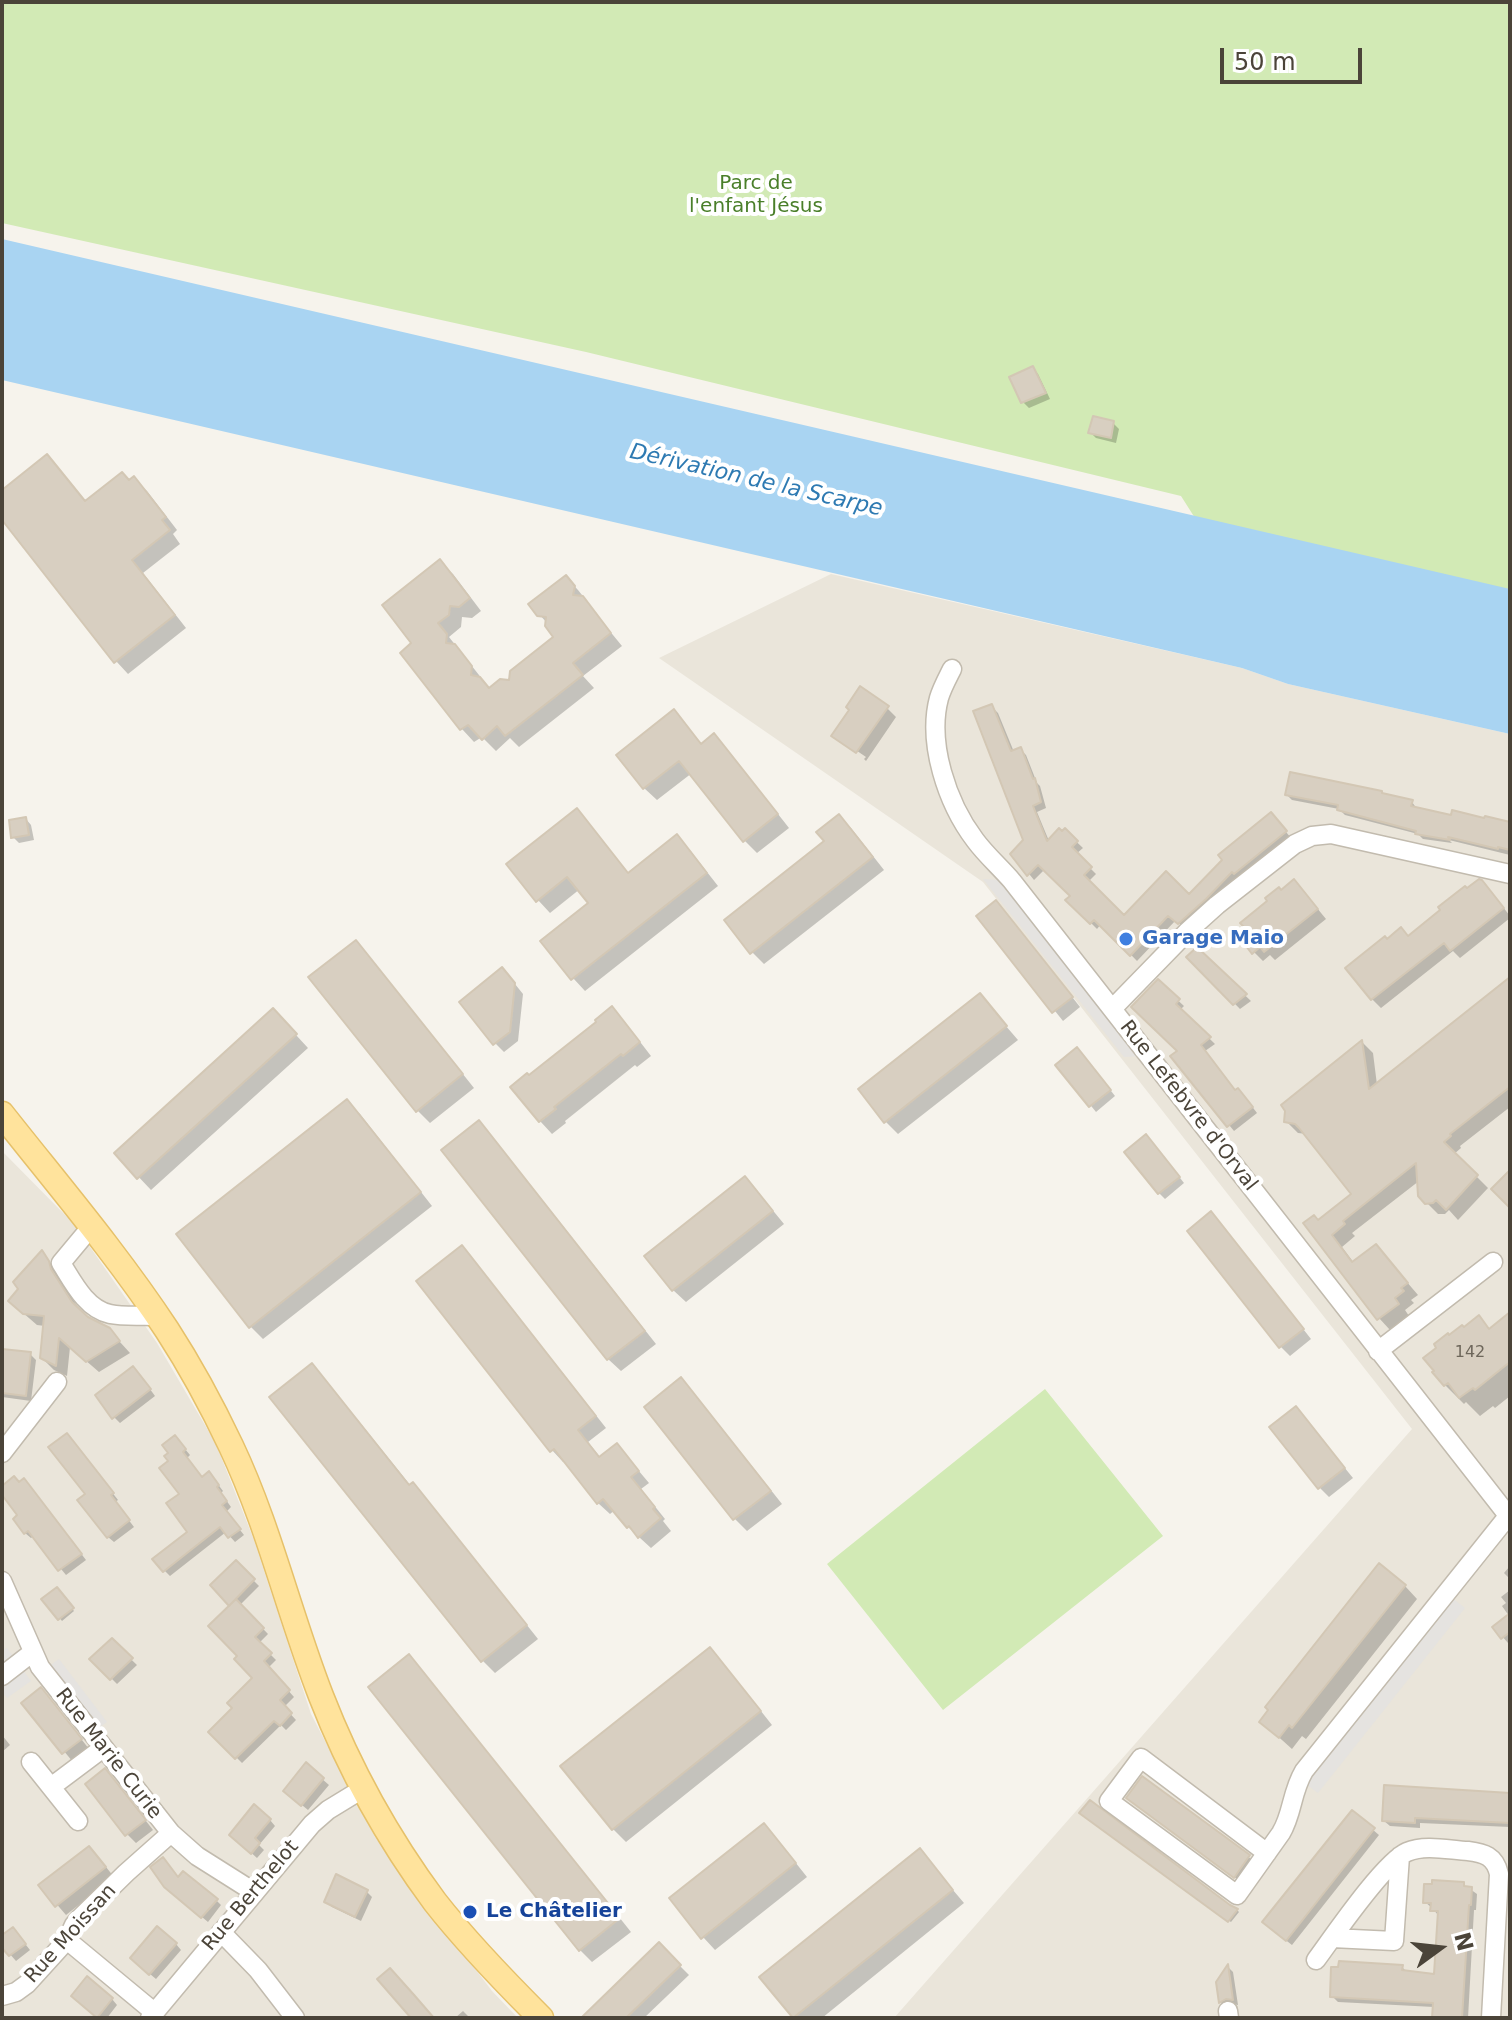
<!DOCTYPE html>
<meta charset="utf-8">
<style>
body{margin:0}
#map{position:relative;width:1512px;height:2020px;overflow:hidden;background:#f6f3ec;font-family:"DejaVu Sans",sans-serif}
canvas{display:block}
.frame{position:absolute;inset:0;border:4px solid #4b4439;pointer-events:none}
.north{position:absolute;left:1400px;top:1908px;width:80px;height:80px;-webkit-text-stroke:6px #fff;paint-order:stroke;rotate:75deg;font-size:22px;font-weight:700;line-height:32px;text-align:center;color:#4b4439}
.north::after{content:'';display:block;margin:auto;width:28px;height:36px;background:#4b4439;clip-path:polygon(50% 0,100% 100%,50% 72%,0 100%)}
.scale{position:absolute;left:1220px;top:48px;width:142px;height:36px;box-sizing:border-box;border:4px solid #4b4439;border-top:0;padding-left:10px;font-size:24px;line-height:28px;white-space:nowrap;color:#4b4439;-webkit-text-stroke:6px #fff;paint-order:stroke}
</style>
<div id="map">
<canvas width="1512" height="2020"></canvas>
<div class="frame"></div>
<div class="north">N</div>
<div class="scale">50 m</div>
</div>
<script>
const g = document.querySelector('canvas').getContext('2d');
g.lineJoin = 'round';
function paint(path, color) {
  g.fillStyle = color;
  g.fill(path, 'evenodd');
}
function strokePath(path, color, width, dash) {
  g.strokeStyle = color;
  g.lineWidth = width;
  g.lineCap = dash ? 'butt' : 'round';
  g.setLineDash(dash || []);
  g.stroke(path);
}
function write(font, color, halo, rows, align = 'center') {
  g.font = font + ' "DejaVu Sans",sans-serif';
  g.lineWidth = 8;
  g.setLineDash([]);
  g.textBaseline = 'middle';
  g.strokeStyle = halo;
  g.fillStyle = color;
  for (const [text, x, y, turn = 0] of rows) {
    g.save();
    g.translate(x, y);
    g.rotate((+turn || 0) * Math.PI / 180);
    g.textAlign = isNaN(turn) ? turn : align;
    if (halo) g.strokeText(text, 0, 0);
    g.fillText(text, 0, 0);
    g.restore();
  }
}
paint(new Path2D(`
 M831,574L1242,668L1288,684L1510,734V2018H894L1412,1429L983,882L659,658Z
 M2,1151L74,1224L157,1343L216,1444L254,1540L311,1714L375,1837L492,1991L518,2018H2Z`), '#eae5da');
paint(new Path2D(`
 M2,2H1510V700L1275,644L1181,496L586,352L2,223Z
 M1045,1389L1163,1536L943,1710L827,1564Z`), '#d2eab5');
paint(new Path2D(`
 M983,879L1001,880L1140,1056L1124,1057Z
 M1451,1597L1465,1608L1318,1793L1303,1782Z
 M7,1648L31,1681L7,1698L2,1692V1651Z
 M59,1659L107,1722L96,1730L48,1667Z`), '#e5e3e0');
paint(new Path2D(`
 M2,239L1510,589V734L1288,684L1242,668L2,380Z`), '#a9d4f2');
paint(new Path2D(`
 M1033,368L1038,374L1050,399L1029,408L1023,402Z
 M1113,423L1119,429L1116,443L1096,438L1090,432Z
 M47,457L86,503L134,479L147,491L177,530L173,534L180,544L143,573L186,628L128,674L116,661L2,517V493Z
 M440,562L453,574L481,611L472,618L462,617L461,627L449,637L490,689L511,682L556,637L547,623L539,614L566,577L578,590L586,600V602L622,646L583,676L594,688L519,747L510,738L496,751L482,737L474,742L462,729L402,653L414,644Z
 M992,707L998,713L1014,752L1020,749L1026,755L1037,783L1040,786L1046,808L1037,812L1049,841L1065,831L1083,848L1076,854L1096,874L1088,882L1124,918L1189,897L1277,821L1291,838L1241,879L1239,876L1212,904L1185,929L1176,920L1137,961L1101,924L1097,929L1074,906L1073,896L1045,869L1034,880L1013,854L1026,840Z
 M887,708L896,717L866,761L864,759L866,757L841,740V743L834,736Z
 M674,712L703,745L714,736L727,749L789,828L757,853L744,840L692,773L657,800L644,788Z
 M1287,795L1412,802L1417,809L1510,825V855L1449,840L1452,843L1423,839L1418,834L1345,815L1339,809L1292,800Z
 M577,811L589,823L629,874L677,837L689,849L718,886L585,991L573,978L591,903L580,889L550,913L538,900Z
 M839,816L851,828L884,870L764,964L752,952L827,842Z
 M26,819L31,825L34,840L19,843L13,837Z
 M1303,891L1326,919L1275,960L1270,955L1263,961L1254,952Z
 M1491,892L1510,916V918L1460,958L1453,951L1381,1008L1372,999L1409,938Z
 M1005,911L1080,1007L1063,1021L979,916Z
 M355,942L368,955L474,1088L430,1123L417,1110Z
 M1197,950L1251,1001L1240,1009L1189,957Z
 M511,979L523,994L518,1041L504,1052L495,1043Z
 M1158,982L1184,1006L1180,1010L1215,1044L1205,1051L1236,1092L1244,1096L1257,1113L1234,1131L1173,1056L1180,1051Z
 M1510,985V1107L1460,1146L1461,1148L1454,1154L1488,1188L1458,1220L1449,1210L1445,1214H1438L1420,1196L1419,1181L1352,1233L1355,1236L1342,1247L1354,1263L1376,1246L1418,1295L1411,1300L1414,1303L1405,1310L1409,1316L1390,1330L1379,1318L1319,1223L1354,1195L1307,1134L1298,1133L1286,1121L1362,1042L1373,1053L1377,1085Z
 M980,996L1018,1040L898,1134L885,1121Z
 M612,1009L624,1021L651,1056L637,1067L635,1065L565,1121L566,1123L552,1134L540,1121L529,1078Z
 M285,1023L308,1048L151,1190L116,1153Z
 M1083,1055L1115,1096L1096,1112L1058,1065Z
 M347,1102L360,1114L432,1206L263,1339L250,1326Z
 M479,1123L491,1135L656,1344L621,1371L608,1359Z
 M1152,1142L1184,1183L1165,1199L1159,1193Z
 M745,1179L757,1191L784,1224L686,1302L673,1290Z
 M1220,1223L1311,1339L1290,1356L1281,1347L1189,1231Z
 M462,1248L473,1259L606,1428L588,1442L601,1458L617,1445L649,1483L641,1489L665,1519L663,1521L671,1531L651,1548L628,1527L615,1510L610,1514L598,1503L565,1460L563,1462L552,1450Z
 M42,1253L60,1275L62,1283L83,1315L109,1330L130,1353L99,1372L70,1347L67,1376L54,1370L42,1358L45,1326L37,1325L22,1312L20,1289Z
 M1510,1315V1396L1495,1408L1493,1406L1480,1416L1466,1402L1464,1404L1445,1385L1464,1330L1479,1318L1491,1330Z
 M2,1351L30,1354L36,1360L31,1401L2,1397Z
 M312,1366L324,1378L411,1486L413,1484L425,1497L538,1639L495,1673L483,1661L272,1398Z
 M139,1374L155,1396L120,1423L114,1417Z
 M681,1380L693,1392L782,1504L747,1531L735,1519L647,1407Z
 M1296,1408L1353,1478L1329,1497L1320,1488Z
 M72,1441L118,1500L115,1502L134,1527L114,1542L108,1537L88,1495Z
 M180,1443L190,1455L187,1458L202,1479H214L223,1491L221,1493L231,1507L226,1512L244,1535L235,1542L226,1532L170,1576L164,1570L190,1532L182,1494L171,1462Z
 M29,1486L86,1560L66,1575L34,1536L31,1538L25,1533Z
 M236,1563L259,1586L240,1605L268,1634L259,1643L276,1660L268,1668L294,1697L284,1707L296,1720L286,1730L281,1725L242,1763L211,1732L235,1708L255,1678L239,1656L232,1606Z
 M1510,1566V1579L1504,1573Z
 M1405,1586L1417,1599L1306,1739L1302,1736L1292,1749L1262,1722Z
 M57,1590L74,1611L62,1621L44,1599Z
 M1510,1590V1642L1508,1643L1495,1628L1509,1616L1502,1606L1506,1603L1501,1597Z
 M112,1641L137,1665L117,1684L92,1659Z
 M409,1657L421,1669L631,1932L592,1962L580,1950Z
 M722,1662L772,1725L626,1842L613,1829L563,1766Z
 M50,1699L89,1749L73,1762L24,1703Z
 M2,1735L10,1745L2,1752Z
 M306,1765L329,1785L308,1810L291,1796Z
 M1143,1779L1251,1859L1237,1879L1131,1800Z
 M114,1780L153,1830L136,1843L127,1834Z
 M1510,1794V1827L1420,1823V1828L1390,1826L1384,1821Z
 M1352,1812L1379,1835L1292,1945L1270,1928Z
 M1084,1815L1237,1910L1239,1912L1231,1922Z
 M270,1820L275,1826L259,1845L264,1850L257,1858L237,1840Z
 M776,1838L807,1877L715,1950L703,1937Z
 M919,1850L964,1903L822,2018H795L762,1977Z
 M98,1857L114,1877L66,1915L41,1886Z
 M179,1879L216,1900L221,1905L208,1922L172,1892Z
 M1463,1884L1477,1894L1476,1910H1474L1468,2018H1434V2007L1338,2002L1332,1996L1402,1967L1408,1973L1436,1976L1438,1915L1432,1908L1425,1902Z
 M367,1892L372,1897L361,1921L332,1907L326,1902Z
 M18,1935L30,1950L16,1961L2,1945V1938Z
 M176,1944L181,1950L156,1979L138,1964Z
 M659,1945L689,1975L644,2018H589Z
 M1228,1967L1233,1972L1238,2005L1232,2004L1226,2008L1221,2002L1218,1983Z
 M112,1999L117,2005L107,2018H99L79,2001Z
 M463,2011L470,2018H455Z`), '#0003');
const building = new Path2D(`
 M1033,366L1046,393L1021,403L1009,377Z
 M1093,416L1114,421L1111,438L1088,433Z
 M47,454L85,501L122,472L129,480L134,476L166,517L162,520L170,530L132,560L175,615L114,663L2,520V490Z
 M440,559L470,598L459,607L450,606L449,615L438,623L447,634L446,643L455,644L472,666L471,675L480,677L489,688L500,679L509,680L510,671L553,637L545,626L546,617L537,616L528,604L566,575L575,586L573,595L583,596L611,633L573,663L583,675L505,736L497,726L482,740L468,725L460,730L400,653L411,643L382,605Z
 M860,686L889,706L856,753L831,736L849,710L846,707Z
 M992,704L1011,751L1021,747L1033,779L1035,778L1041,802L1033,806L1047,841L1059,828L1062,831L1065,828L1078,841L1072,847L1092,867L1084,875L1124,915L1166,871L1189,894L1222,860L1218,855L1271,812L1287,831L1234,874L1232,872L1206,899L1178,924L1168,916L1130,956L1094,920L1090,924L1065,900L1070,896L1038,865L1027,876L1010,854L1023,840L973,711Z
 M674,709L701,744L714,733L778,814L743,842L679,761L643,789L616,755Z
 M1290,772L1382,791V793L1413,800L1411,806L1451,815L1452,810L1484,818L1485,816L1510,822V850L1498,847V849L1448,837L1450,840L1415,834L1416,831L1337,810L1338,805L1285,795Z
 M577,808L628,873L677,834L707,873L571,980L540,941L588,903L567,877L536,902L506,864Z
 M839,814L873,857L750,954L724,920L824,841L816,832Z
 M26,817L29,835L11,838L9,820Z
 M1294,879L1318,909L1264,952L1260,947L1252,954L1237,934L1245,928L1240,923L1267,901L1265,898L1279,887L1281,890Z
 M1479,879L1482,880L1504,908L1450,951L1444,943L1371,1000L1345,968L1385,936L1387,939L1401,927L1408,936L1440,910L1438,907L1465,886L1467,888Z
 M996,900L1073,997L1052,1013L976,916Z
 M356,940L463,1074L416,1112L308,977Z
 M1197,947L1247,994L1233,1005L1186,957Z
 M502,967L515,983L510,1032L493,1045L459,1002Z
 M1510,977V1087L1450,1134L1451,1136L1444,1142L1478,1175L1446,1210L1436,1200L1433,1203L1425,1204L1418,1196L1416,1163L1343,1221L1345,1224L1332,1235L1352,1262L1376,1244L1408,1283L1401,1288L1404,1291L1395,1298L1399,1304L1377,1320L1303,1223L1314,1215L1318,1220L1351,1194L1299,1128L1295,1124L1284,1122L1285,1111L1281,1105L1362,1040L1369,1089Z
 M1158,979L1180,999L1176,1004L1211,1037L1201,1045L1235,1090L1238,1088L1253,1107L1227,1127L1170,1056L1177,1051L1131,1007Z
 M980,993L1007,1026L884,1123L858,1089Z
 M612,1006L640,1042L623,1056L621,1054L554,1107L556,1109L539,1122L510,1087L527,1073L529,1075L596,1022L595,1020Z
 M273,1008L297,1034L137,1179L114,1153Z
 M1077,1047L1111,1090L1089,1107L1055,1065Z
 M347,1099L421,1192L249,1328L176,1234Z
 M479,1120L645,1331L607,1360L441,1150Z
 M1146,1134L1180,1177L1158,1194L1124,1152Z
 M1510,1170V1208L1491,1189Z
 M745,1176L773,1211L672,1291L644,1256Z
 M1211,1211L1304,1329L1279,1348L1187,1231Z
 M462,1245L596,1416L578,1430L599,1457L617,1443L639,1471L631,1477L655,1507L653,1509L661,1518L638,1538L629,1526L627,1528L603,1499L597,1504L554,1449L550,1452L416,1281Z
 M42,1250L49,1261L51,1269L72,1302L88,1317L110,1328L120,1341L86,1362L59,1338L56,1366L40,1358L44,1316L23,1314L8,1301L18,1289L13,1282Z
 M1510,1312V1362L1475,1390L1473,1388L1459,1398L1448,1383L1444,1386L1432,1372L1434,1371L1423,1358L1436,1348L1434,1344L1448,1333L1449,1335L1462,1325L1464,1327L1479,1315L1489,1329Z
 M2,1349L31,1352L26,1396L2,1393Z
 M312,1363L409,1485L413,1482L527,1625L481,1662L269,1397Z
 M133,1366L151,1389L112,1419L95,1395Z
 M681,1377L771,1491L733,1520L644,1407Z
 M1296,1406L1345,1468L1318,1489L1269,1427Z
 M67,1433L114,1493L111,1495L130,1520L107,1538L77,1500L85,1494L48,1447Z
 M175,1435L186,1449L183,1452L202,1477L209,1471L219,1485L217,1487L227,1501L222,1505L241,1529L228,1538L220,1527L163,1572L152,1559L187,1532L166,1503L179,1494L159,1468L168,1461L164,1456L168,1453L162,1445Z
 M14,1476L19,1482L24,1478L82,1554L58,1571L28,1531L24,1534L13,1519L17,1515L2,1495V1486Z
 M236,1560L255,1579L229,1606L210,1585Z
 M1379,1563L1406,1585L1292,1728L1289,1725L1279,1738L1259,1722L1268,1710L1265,1707Z
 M57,1587L74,1608L58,1620L41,1599Z
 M236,1599L264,1628L255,1637L272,1653L264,1661L290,1690L280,1700L292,1713L280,1726L274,1721L235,1759L208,1732L232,1708L227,1703L252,1678L234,1659L237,1656L208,1626Z
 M1510,1613V1632L1501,1639L1492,1627Z
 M112,1638L133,1658L110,1680L89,1659Z
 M710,1647L761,1711L612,1830L560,1766Z
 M409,1654L620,1918L579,1951L368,1687Z
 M41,1687L82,1739L62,1754L21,1703Z
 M306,1762L324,1778L301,1806L283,1791Z
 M105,1768L146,1820L125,1836L85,1784Z
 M1142,1776L1250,1855L1234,1878L1126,1798Z
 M1384,1785L1510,1793V1823L1415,1818V1823L1382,1821Z
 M1090,1800L1230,1905L1238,1909L1228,1922L1079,1813Z
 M254,1804L271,1819L255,1838L260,1843L251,1854L229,1835Z
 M1352,1810L1375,1828L1286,1941L1262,1922Z
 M764,1823L796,1863L701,1939L669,1898Z
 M89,1846L106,1867L55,1907L38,1885Z
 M920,1848L953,1890L793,2018L759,1977Z
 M163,1857L178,1877L183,1871L218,1899L201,1918L164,1887L150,1867Z
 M336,1874L368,1890L355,1917L324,1902Z
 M1432,1880L1464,1882V1886L1472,1887L1471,1905H1469L1462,2018H1432L1433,2003L1330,1997L1331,1967H1338L1339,1961L1403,1965L1402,1970L1434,1974L1438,1911H1430L1431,1903H1423L1424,1884H1432Z
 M157,1926L177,1943L149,1975L130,1958Z
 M13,1927L26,1944L9,1956L2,1948V1935Z
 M659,1942L681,1965L626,2018H581Z
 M1228,1964L1233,2000L1226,1999L1219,2003L1216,1982Z
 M390,1968L415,1996L434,2018H411L377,1979Z
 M87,1976L113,1998L97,2018L71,1996Z`);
paint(building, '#d8cfc1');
strokePath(building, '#d3c7b4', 2);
const minor = new Path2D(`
 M952,669C947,679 942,688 939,698C927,743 947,803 975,840C986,855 1000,867 1012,881L1510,1518
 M1112,1009L1187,932L1217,905L1295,844L1312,836L1331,834L1510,874
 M91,1227L61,1263C73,1282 86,1309 110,1314C125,1317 142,1315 157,1316
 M1378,1351L1493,1262
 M2,1453L57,1382
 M2,1581L40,1667L171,1833L197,1856L254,1892
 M2,1676L33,1652
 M31,1762L78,1821
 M51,1787L103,1748
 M1267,1853L1141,1758L1109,1801L1237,1895L1281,1833C1293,1813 1291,1793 1304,1771L1508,1516
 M221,1932L258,1970L295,2018
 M1332,1938L1394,1941L1400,1856
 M67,1940L154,2012V2018
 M1316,1960C1333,1937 1384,1862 1407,1852C1425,1844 1449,1850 1468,1851C1484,1853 1495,1856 1499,1874L1491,2018
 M2,1996L16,1992L27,1984L67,1940L74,1925L79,1919L126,1873L171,1833
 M1228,2011L1229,2018
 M150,2018L312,1824L328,1810L364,1788`);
const major = new Path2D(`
 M2,1114C58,1185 117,1254 167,1330C191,1367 212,1406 231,1446C269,1526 289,1614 321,1696C349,1768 389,1840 435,1902C467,1943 504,1981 541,2018`);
strokePath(minor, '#c2bbae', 21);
strokePath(major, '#e6c16a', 27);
strokePath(minor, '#fff', 18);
strokePath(major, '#ffe39c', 24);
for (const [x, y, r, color] of [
 [1126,939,8,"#3f7fe0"],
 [470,1912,8,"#1a4fb4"]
]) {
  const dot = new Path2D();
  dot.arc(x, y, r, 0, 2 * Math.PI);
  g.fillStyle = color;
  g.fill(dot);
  strokePath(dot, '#fff', 3);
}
write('16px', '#6e675b', null, [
 ["142",1470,1353]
]);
write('20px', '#4a7f2a', '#fff', [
 ["Parc de",756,184],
 ["l'enfant Jésus",756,207]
]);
write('bold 20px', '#366cbe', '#fff', [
 ["Garage Maio",1142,939]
], 'left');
write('20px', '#4b4439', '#fff', [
 ["Rue Lefebvre d'Orval",1188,1106,52],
 ["Rue Marie Curie",108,1754,52],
 ["Rue Berthelot",251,1896,-50],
 ["Rue Moissan",71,1934,-48]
]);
write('bold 20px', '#164399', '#fff', [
 ["Le Châtelier",486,1912]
], 'left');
write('italic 22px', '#2e7ab2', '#fff', [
 ["Dérivation de la Scarpe",756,481,13]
]);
</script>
